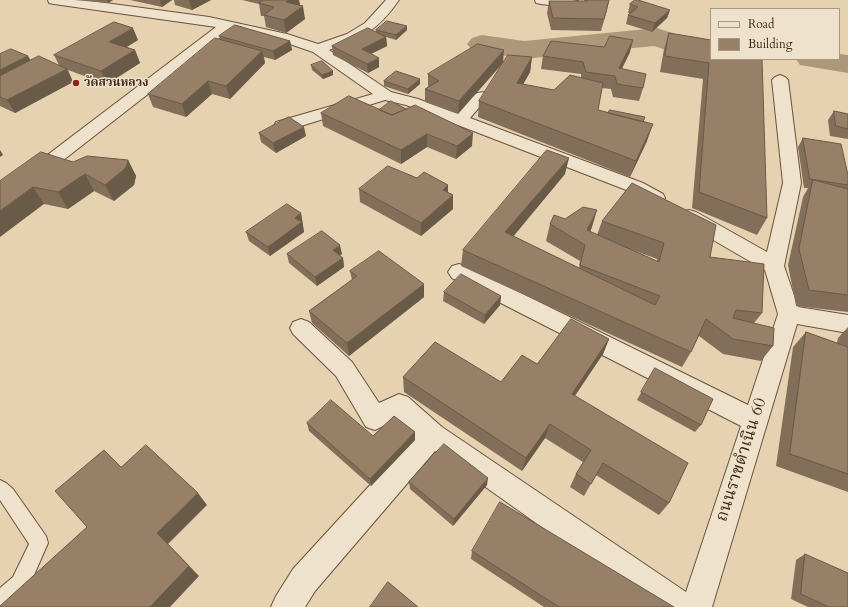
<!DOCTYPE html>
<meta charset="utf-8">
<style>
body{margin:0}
#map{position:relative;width:848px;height:607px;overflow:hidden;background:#e6d2b0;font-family:Cardo,serif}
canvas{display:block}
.legend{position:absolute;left:710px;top:8px;width:130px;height:52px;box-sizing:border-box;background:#efe2cc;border:1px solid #a99784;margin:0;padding:5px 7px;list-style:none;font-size:12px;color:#412717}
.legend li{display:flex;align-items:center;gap:8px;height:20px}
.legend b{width:20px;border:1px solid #a99784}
</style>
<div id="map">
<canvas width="848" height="607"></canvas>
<ul class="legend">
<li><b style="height:5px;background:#efe2cc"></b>Road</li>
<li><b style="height:11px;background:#978067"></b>Building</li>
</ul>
</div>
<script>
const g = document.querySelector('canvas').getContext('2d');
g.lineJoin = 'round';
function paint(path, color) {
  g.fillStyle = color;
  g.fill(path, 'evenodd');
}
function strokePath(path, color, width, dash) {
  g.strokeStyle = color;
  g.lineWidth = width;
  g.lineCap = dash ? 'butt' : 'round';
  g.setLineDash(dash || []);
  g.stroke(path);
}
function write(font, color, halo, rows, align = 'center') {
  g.font = font + ' Cardo,"Noto Serif Thai",serif';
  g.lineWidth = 3;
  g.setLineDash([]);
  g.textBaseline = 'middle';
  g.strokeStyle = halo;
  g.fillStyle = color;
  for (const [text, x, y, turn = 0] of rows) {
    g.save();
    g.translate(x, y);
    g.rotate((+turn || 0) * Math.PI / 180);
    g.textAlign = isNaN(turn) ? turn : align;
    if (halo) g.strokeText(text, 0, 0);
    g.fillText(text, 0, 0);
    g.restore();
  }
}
paint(new Path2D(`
 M657,28L700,42L711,43V59H718L711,61L696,60L654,46L524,59L472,50L467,44L472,38L482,35L524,41Z
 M839,54L848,55V73L800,65L796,59H839Z`), '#ae987c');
const lane = new Path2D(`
 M0,480L6,483L13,489L46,536L48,543L27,591L8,607H0V588L13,577L29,544L0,500Z`);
const street = new Path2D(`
 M48,0H83L209,17L287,34L318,44L347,34L365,23L386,0H399C378,30 363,38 329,50L391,92L418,99L456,113C465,104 473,89 487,93L489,96L470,118L643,183L663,194L665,198L663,202C650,206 640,197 629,191L406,105L385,100L288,130L282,131L276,130L274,126L276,122L373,94L313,52L278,40L230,30L7,204L0,206V191L216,27L54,4L49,3Z
 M535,0H572L578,1L579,4L578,7L573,8L541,4L536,3Z
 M780,75L785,77L788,80L801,183L784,266L798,307L848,315V333L797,324L712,607H654L435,451L315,591L305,607H271L276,596L293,569L415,436L397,419L375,430L366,427L336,376L293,334L290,328L293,322L301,319L309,322L352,362L379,403L399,394L408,397L442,427L686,592L741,426L452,278L448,272L452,266L459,264L466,266L748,405L778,314L765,270L682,222L679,217L682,212L689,210L696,212L767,252L783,183L772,80L775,77Z`);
strokePath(lane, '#6a523d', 2);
strokePath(street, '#6a523d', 2);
paint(lane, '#efe2cc');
paint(street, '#efe2cc');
paint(new Path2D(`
 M74,0H113L108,3Z
 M130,0H172L162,7Z
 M174,0H211L192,10L175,5Z
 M242,0H299L300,5L305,19L286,33L266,27L264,16H261L259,4Z
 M584,0H609L601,31L551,30L547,13L549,1H584Z
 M630,4L670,10L667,18L652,32L626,24L628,15L630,13H628Z
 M407,26V30L396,40L386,37L387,46L371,54L379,67L368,73L333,55L332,46L376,32V30Z
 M669,33L711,40L767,218L757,235L692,208L703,79L660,72L664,49Z
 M219,36L290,41L292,50L275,60L264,57L265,63L230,99L212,94L186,117L153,107L148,94L220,39Z
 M138,40L126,47L135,50L140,63L107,84L68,70L73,82L15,113L0,106V54L28,56L31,61L59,65L54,55Z
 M504,50L458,114L425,102V89L428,87V74Z
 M630,52L622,69L643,88L639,101L613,97L611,89L602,88L598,110L643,122L647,141L630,177L478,117L479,101L532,57L530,72L523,84L554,90L581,78V74L541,69L543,56Z
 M311,65L333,71V75L323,79L312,70Z
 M420,79V84L408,94L384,86V81Z
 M379,110L472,146L456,159L427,147L401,164L323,126L321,113Z
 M834,111L848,114V139L830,136L828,120Z
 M259,133L306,136L276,153L261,142Z
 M803,138L848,175V312L796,306L788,265L803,197L808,188H804L798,147Z
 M128,160L136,176L134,185L114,201L94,191L68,209L44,204L0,181L73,162Z
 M565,174L513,236L579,268L580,261L546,241L550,224L565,219L592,227L590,232L597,235L602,221L710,257L762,313L754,323L773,346L761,361L723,354L699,336L691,352L682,367L461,266L463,250ZM630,249L657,259V261Z
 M417,178L448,185V193L453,209L421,236L360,202L359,189Z
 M301,213L304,232L270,256L249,241L246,232Z
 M287,254H342L339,256L343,258L344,267L317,286L289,263Z
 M350,271L424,297L349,356L312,323L309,311L352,280Z
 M444,292L501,296L500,305L484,324L443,301Z
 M848,327V492L776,466L793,347L806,332L837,343L838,338Z
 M609,339L603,354L575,396L669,503L659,515L596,475L584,496L570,487L576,474L583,462L545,438L522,471L404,392L403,377L501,382Z
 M655,368L701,425L695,432L637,400Z
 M307,423L373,436L415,432V440L371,486L309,431Z
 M409,482L487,485L453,526L410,489Z
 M472,551L674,607H544L471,559Z
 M805,554L848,607H808L791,599L796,560Z`), '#826e59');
paint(new Path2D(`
 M107,0H113L108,3Z
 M160,0H172L162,7Z
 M189,0H211L192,10Z
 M289,0H299L300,6L286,2Z
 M609,0L607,10L601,31L604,19Z
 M303,6L305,19L286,33L284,20Z
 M670,10L667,18L652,32L655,23Z
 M407,26V30L396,40V35Z
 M133,28L138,40L114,55L109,42Z
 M386,37L387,46L362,58V49Z
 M633,40L630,52L615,81L619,68Z
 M290,41L292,50L275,60L273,51Z
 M135,50L140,63L107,84L101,71Z
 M504,50L503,63L458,114L459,101Z
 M262,51L265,63L230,99L226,86Z
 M28,56L35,69L0,87V70Z
 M532,57L530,72L515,99L517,83Z
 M379,58V67L368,73L367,64Z
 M67,69L73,82L15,113L7,100Z
 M333,71V75L323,79L322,75Z
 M420,79V84L408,94V89Z
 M208,81L212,94L186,117L182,104Z
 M653,124L647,141L630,177L636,161Z
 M304,127L306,136L276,153L273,143Z
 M473,133L472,146L456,159L457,146Z
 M427,134V147L401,164V150Z
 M0,150L3,155L0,157Z
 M569,158L565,174L503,249L505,232Z
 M128,160L136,176L134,185L114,201L105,185Z
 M85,174L94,191L68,209L58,192Z
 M448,185V198L443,190Z
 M33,187L44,204L0,237V211Z
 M453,195V209L421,236V223Z
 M597,210L592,227L584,244L587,230Z
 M301,213L304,232L270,256L268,247L295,218Z
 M340,245L342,254L334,259L333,250Z
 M343,258L344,267L317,286L315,277Z
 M424,284V297L349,356L347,343Z
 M501,296L500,305L484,324L485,315Z
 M609,339L603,354L566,408L572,394Z
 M550,424L545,438L522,471L526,458Z
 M415,432V440L371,486L370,479Z
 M488,478L487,485L453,526L454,519Z
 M198,493L207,505L168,544L199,576L170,607H150L157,533Z`), '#6a5a48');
const building = new Path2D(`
 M264,0H289L286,2L303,6L284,20L264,15L274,7L259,3Z
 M587,0H609L604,19L553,18L549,1H587Z
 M635,0H638L670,10L655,23L628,15L638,7L630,4Z
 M387,21L407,26L396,35L376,30Z
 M114,22L133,28L109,42L135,50L101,71L54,55Z
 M235,25L290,41L273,51L219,36Z
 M368,28L386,37L362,49L379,58L367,64L332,46Z
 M669,33L711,40V59H762L767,218L699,192L709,63L665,56Z
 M610,36L633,40L619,68L646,74L643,88L617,84L615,76L586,72L583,62L543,56L551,41L604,47Z
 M215,38L262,51L226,86L208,81L182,104L148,94Z
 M478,44L504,50L459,101L425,89L439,81L428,74Z
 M11,49L28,56L0,70V54Z
 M508,55L532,57L517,83L554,90L570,75L603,83L598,110L653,124L636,161L479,101Z
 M39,56L67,69L7,100L0,97V76Z
 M322,61L333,71L322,75L311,65Z
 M396,71L420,79L408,89L384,81Z
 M349,96L392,115L415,105L473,133L457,146L427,134L401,150L321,113Z
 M391,101L406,109L392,115L379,110Z
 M610,110L645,117L643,122L608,113Z
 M834,111L848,114V129L836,126Z
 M289,117L304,127L273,143L259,133Z
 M803,138L841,144L848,175V185L810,179Z
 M547,150L569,158L505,232L655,305L660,296L580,265L585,245L550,224L554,215L565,219L583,207L597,210L587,230L659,262L664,243L602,221L632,183L716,225L710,257L764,264L762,313L736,310L733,318L774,328L773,346L733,339L706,319L691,352L463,250Z
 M41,152L73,162L87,156L128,160L126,168L105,185L85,174L58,192L33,187L0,211V181Z
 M388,166L417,178L424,172L448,185L443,190L453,195L421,223L359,189Z
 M813,180L848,189V295L809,290L799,249Z
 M287,204L301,213L295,218L302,222L268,247L246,232Z
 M322,231L340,245L333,250L343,258L315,277L287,254Z
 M379,251L424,284L347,343L309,311L357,276L350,271Z
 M461,274L501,296L485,315L444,292Z
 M571,319L609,339L572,394L688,463L669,503L603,463L591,484L576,474L591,450L550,424L526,458L403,377L435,342L501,382L522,355L537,364Z
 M806,332L848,347V474L790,454Z
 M655,368L713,399L701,425L641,392Z
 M331,400L373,436L394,416L415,432L370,479L307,423Z
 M444,444L488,478L454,519L409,482Z
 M146,445L198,493L157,533L189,566L150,607H0V606L87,527L55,491L104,450L121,467Z
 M500,502L674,607H559L472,551Z
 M805,554L848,573V607H829L801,594Z
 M388,582L418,607H370Z`);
paint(building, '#978067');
strokePath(building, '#6a5a48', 1);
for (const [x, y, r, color] of [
 [76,83,4,"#8f2418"]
]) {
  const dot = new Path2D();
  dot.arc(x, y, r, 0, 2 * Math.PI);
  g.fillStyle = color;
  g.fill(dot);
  strokePath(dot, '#efe2cc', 1.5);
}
write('bold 12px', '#412717', '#efe2cc', [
 ["วัดสวนหลวง",84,83]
], 'left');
write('17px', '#412717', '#efe2cc', [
 ["ถนนราขดำเนิน 60",742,460,-72]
]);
</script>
